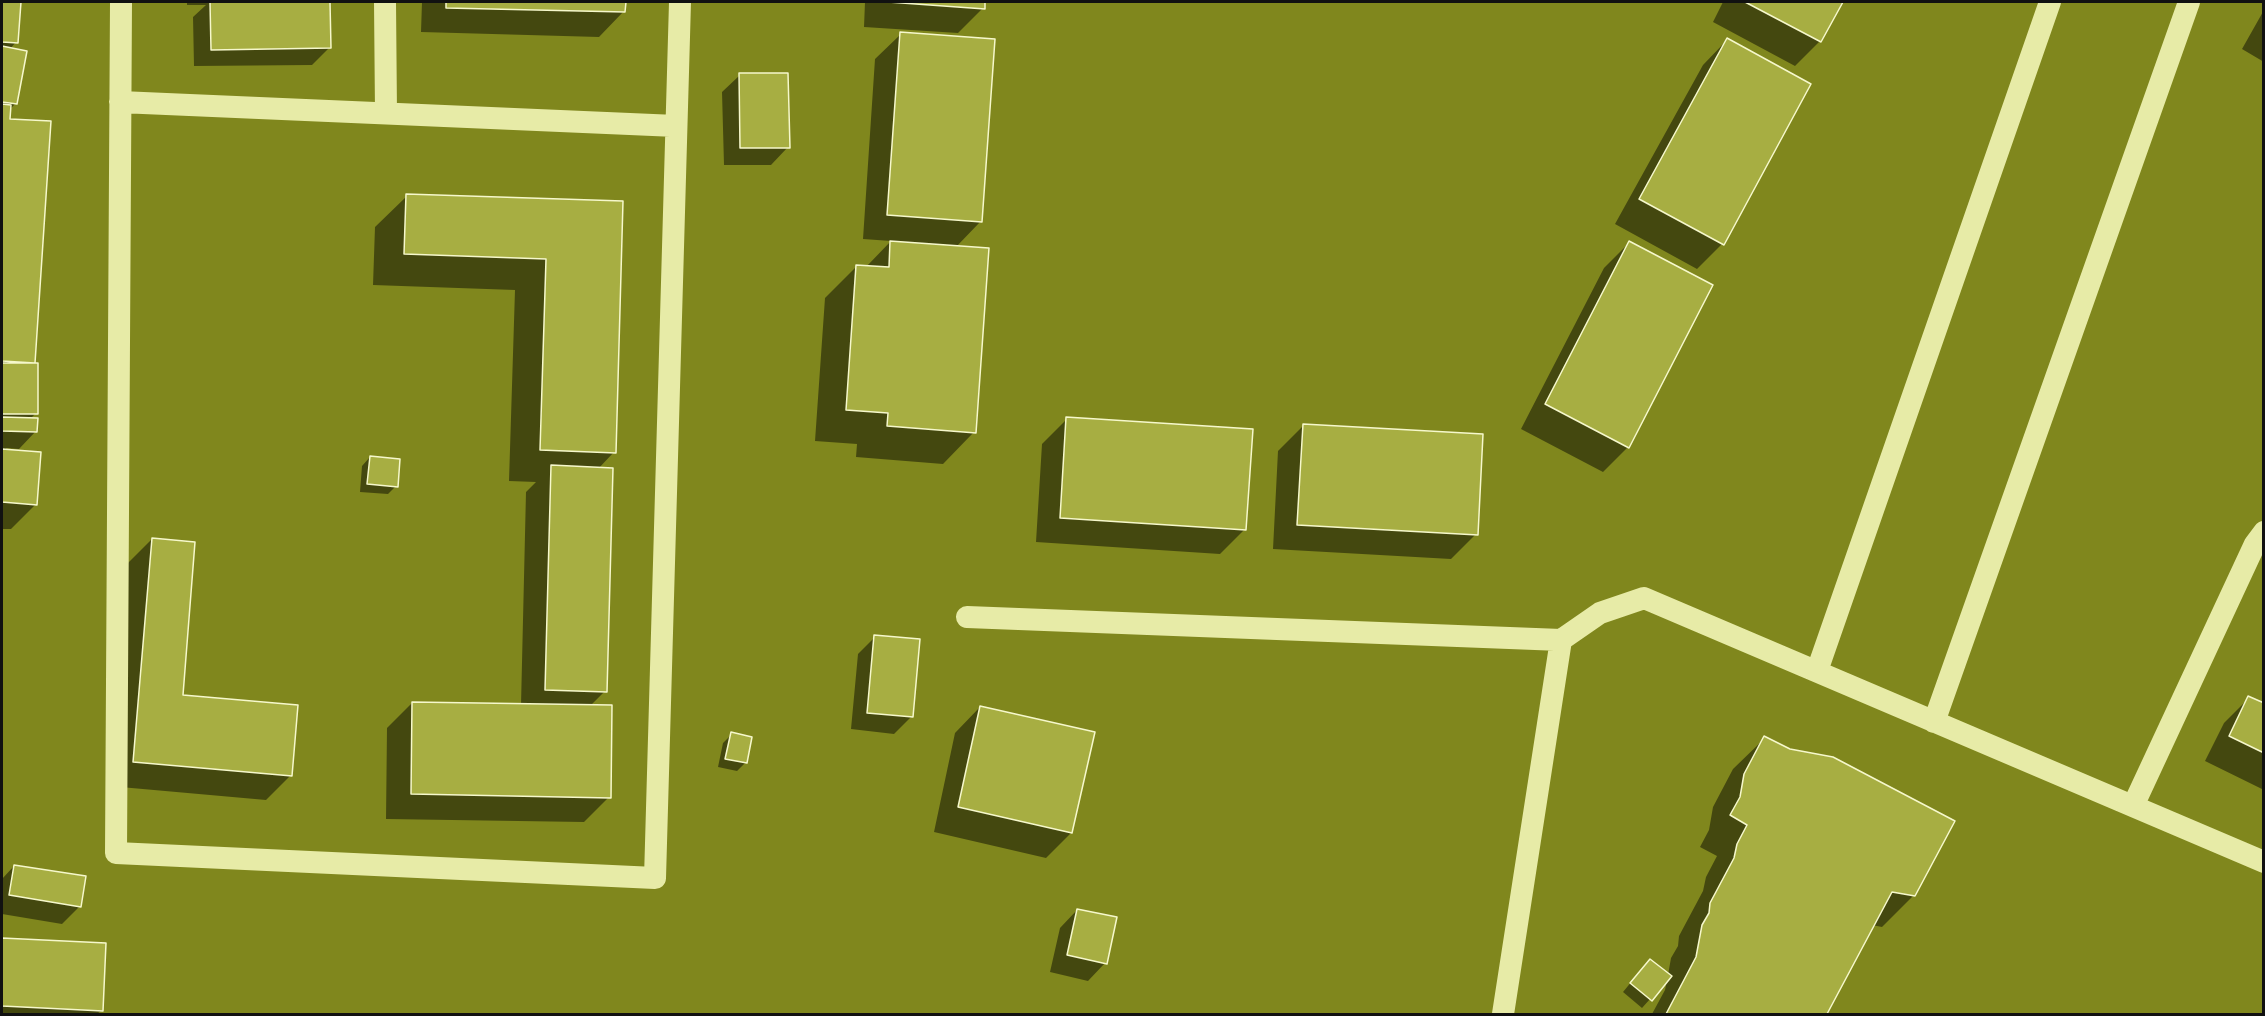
<!DOCTYPE html>
<style>
body{margin:0}
#map{position:relative;width:2265px;height:1016px;overflow:hidden;background:#80871d;font-family:Jost,sans-serif}
canvas{display:block}
.frame{position:absolute;inset:0;border:3px solid #111;pointer-events:none}
</style>
<div id="map">
<canvas width="2265" height="1016"></canvas>
<div class="frame"></div>
</div>
<script>
const g = document.querySelector('canvas').getContext('2d');
g.lineJoin = 'round';
function paint(path, color) {
  g.fillStyle = color;
  g.fill(path, 'evenodd');
}
function strokePath(path, color, width, dash) {
  g.strokeStyle = color;
  g.lineWidth = width;
  g.lineCap = dash ? 'butt' : 'round';
  g.setLineDash(dash || []);
  g.stroke(path);
}
paint(new Path2D(`
 M2,2H19L16,42L10,49L15,104L9,110L34,362L32,365L36,413L30,419L36,431L19,449L6,448L36,504L11,529H2Z
 M187,2H329L330,47L312,65L194,66L193,17L206,5H187Z
 M422,2H624V11L599,37L421,32Z
 M865,2H984L983,8L958,33L864,27Z
 M1723,2H1841L1820,41L1795,66L1713,22Z
 M2264,10V62L2242,49Z
 M901,34L981,221L956,247L974,432L943,464L856,457L857,444L815,441L825,298L856,267H866L891,241L863,239L875,59Z
 M1727,40L1722,244L1697,269L1615,224L1703,65Z
 M740,75L788,147L771,165H724L722,92Z
 M407,196L621,202L614,452L598,469L605,691L590,706L609,797L584,822L386,819L387,728L412,703L521,705L526,492L536,482L509,481L515,290L373,285L375,227Z
 M1629,243L1628,447L1603,472L1521,429L1604,268Z
 M1067,419L1245,529L1220,554L1036,542L1042,444Z
 M1303,426L1476,534L1451,559L1273,549L1278,451Z
 M370,457L396,486L388,494L360,492L362,466Z
 M152,539L181,696L291,775L266,800L109,786L127,564Z
 M875,637L911,717L894,734L851,729L858,654Z
 M2249,698L2264,705V790L2205,761L2224,723Z
 M980,707L1071,833L1046,858L934,832L955,733Z
 M732,734L746,762L737,771L718,767L723,743Z
 M1765,738L1913,896L1882,927L1872,925L1824,1014H1652L1665,990L1667,980L1642,1008L1623,992L1642,969L1668,975L1671,958L1678,946L1679,936L1703,891L1706,877L1717,856L1700,847L1709,830L1713,807L1733,769Z
 M14,866L80,906L62,924L2,914V879Z
 M1077,910L1105,963L1088,981L1050,972L1060,928Z
 M2,939L105,945L102,1010L97,1014H2Z`), '#0007');
const building = new Path2D(`
 M2,2H21L18,43L2,42Z
 M210,2H330L331,48L211,50Z
 M446,2H626L625,12L446,8Z
 M888,2H985V9Z
 M1745,2H1843L1821,42Z
 M900,32L995,39L982,222L887,215Z
 M1727,38L1811,84L1724,245L1639,199Z
 M2,46L27,51L17,104L2,102Z
 M739,73H788L790,148H740Z
 M2,104L11,105L10,119L51,121L35,363L2,361Z
 M406,194L623,201L616,453L540,450L546,259L404,254Z
 M890,241L989,248L976,433L887,426L888,413L846,410L856,265L889,267Z
 M1629,241L1713,285L1629,448L1545,404Z
 M2,363H38V414H2Z
 M2,417L38,418L37,432L2,431Z
 M1066,417L1253,429L1246,530L1060,518Z
 M1303,424L1483,434L1478,535L1297,525Z
 M2,449L41,452L37,505L2,502Z
 M370,456L400,459L398,487L367,484Z
 M551,465L613,468L607,692L545,690Z
 M152,538L195,542L183,695L298,705L292,776L133,762Z
 M874,635L920,639L913,717L867,713Z
 M2248,696L2264,703V753L2229,736Z
 M412,702L612,705L611,798L411,794Z
 M980,706L1095,732L1072,833L958,807Z
 M731,732L752,737L747,763L725,759Z
 M1764,736L1790,749L1833,757L1955,821L1915,896L1892,892L1827,1014H1666L1696,957L1702,925L1709,913L1710,903L1734,858L1737,844L1747,825L1730,815L1740,797L1744,774Z
 M14,865L86,876L81,907L9,895Z
 M1077,909L1117,917L1107,964L1067,955Z
 M2,938L106,943L103,1011L2,1006Z
 M1650,959L1672,976L1652,1001L1630,983Z`);
paint(building, '#a7ae42');
strokePath(building, '#f6f8cc', 1.5);
strokePath(new Path2D(`
 M121,2L116,853L655,878L680,2
 M385,2L386,113
 M120,102L676,126
 M967,617L1561,640L1600,613L1644,598L2264,862
 M1817,671L2050,2
 M1934,722L2189,2
 M2133,806L2255,544L2264,532
 M1503,1014L1561,640`), '#e7eba7', 22);
</script>
